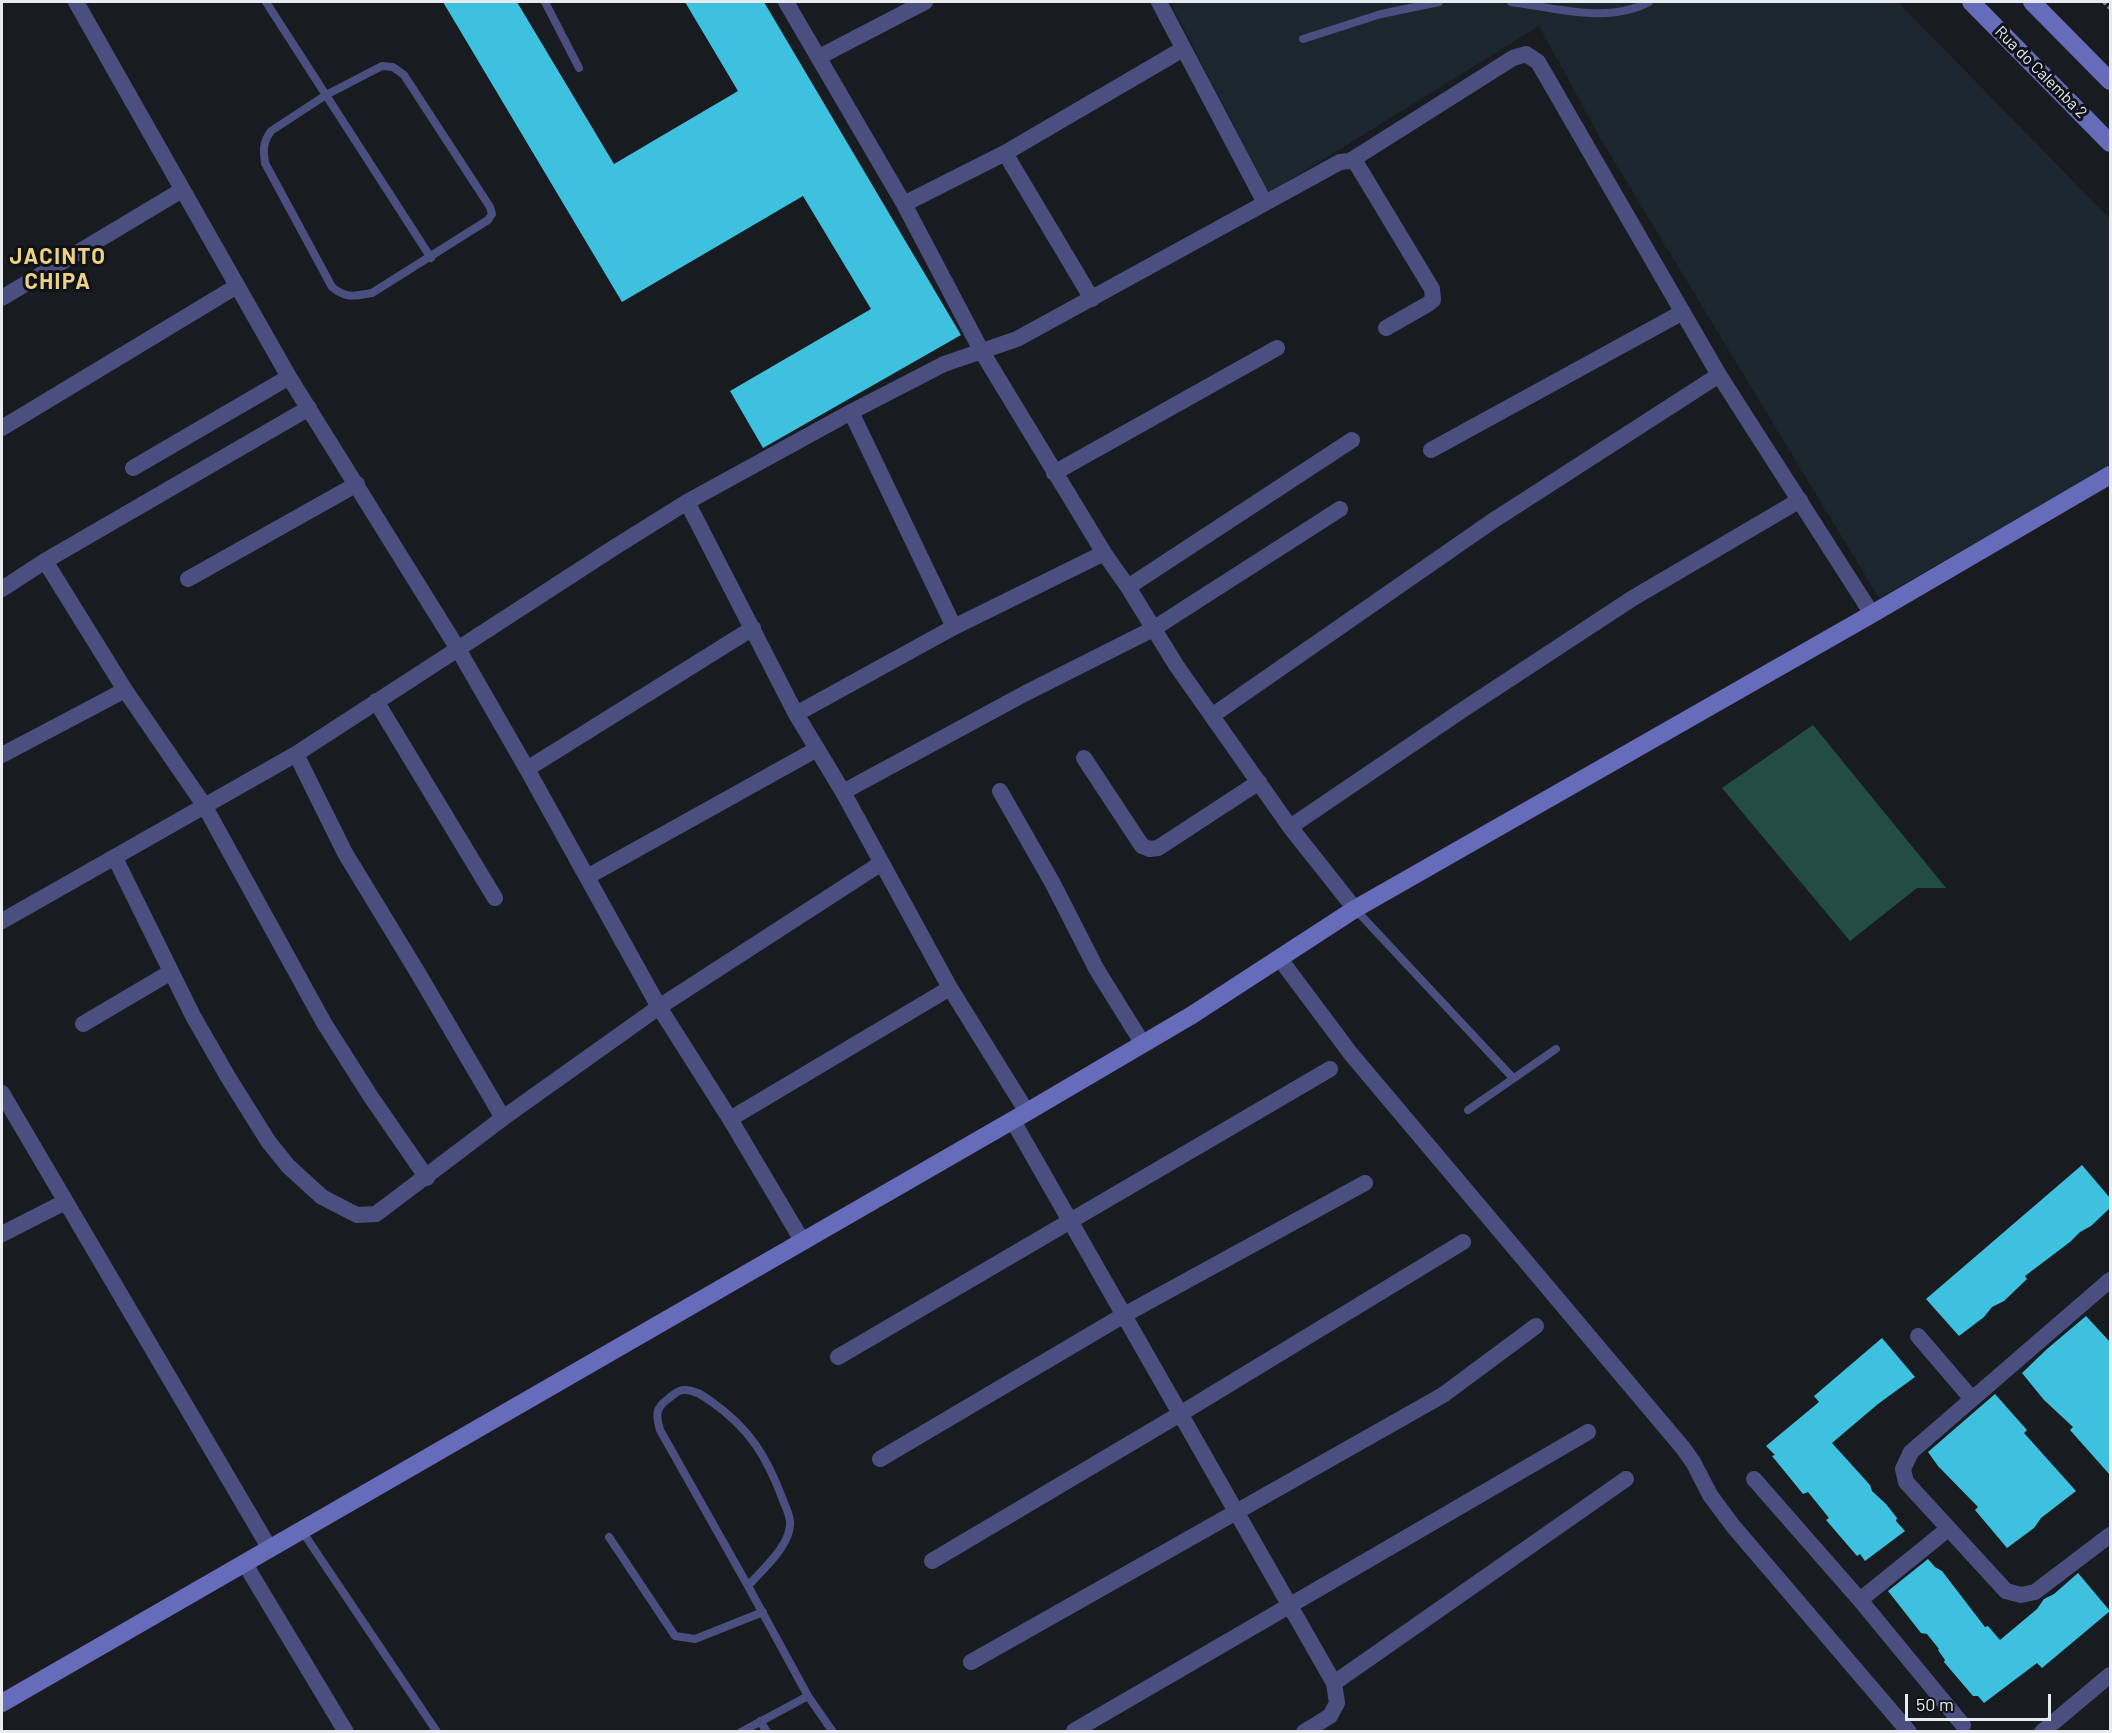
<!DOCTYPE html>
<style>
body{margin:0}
#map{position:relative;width:2112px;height:1733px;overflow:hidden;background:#181c21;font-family:Barlow,sans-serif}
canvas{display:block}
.frame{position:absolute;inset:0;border:3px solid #e7eaee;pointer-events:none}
.scale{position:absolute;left:1905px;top:1694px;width:146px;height:27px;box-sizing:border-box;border:3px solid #e7eaee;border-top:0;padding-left:8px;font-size:18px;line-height:21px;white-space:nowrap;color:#e7eaee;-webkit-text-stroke:4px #0f1318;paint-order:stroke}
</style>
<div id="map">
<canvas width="2112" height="1733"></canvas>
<div class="frame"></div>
<div class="scale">50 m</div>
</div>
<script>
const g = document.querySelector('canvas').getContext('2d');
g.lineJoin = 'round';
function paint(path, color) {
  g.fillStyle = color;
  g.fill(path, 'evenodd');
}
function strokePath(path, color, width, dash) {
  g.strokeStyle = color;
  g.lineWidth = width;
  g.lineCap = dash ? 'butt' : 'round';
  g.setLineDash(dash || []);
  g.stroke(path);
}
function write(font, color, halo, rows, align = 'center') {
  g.font = font + ' Barlow,sans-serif';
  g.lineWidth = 6;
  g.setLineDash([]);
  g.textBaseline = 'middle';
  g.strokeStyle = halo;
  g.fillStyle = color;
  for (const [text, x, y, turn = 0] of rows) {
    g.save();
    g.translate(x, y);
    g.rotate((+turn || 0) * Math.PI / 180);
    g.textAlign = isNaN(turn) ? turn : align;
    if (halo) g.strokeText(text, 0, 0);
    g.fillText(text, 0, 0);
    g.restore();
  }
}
paint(new Path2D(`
 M1170,2H1898L2110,219V466L1879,598L1602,141L1539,26L1269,193Z`), '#1c262e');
paint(new Path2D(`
 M1813,725L1946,888H1917L1850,941L1722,788Z`), '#234c46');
paint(new Path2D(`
 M443,2H517L614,164L738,91L685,2H764L961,335L763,448L730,391L871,309L803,196L622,302Z
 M2082,1165L2110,1198V1208L2091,1226L2080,1232L2070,1242L2025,1276L2027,1279L2004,1301L1992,1307L1984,1317L1959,1336L1926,1299Z
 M2086,1316L2110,1342V1475L2070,1430L2073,1427L2044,1400L2022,1373L2047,1349Z
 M1882,1338L1915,1377L1878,1404L1832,1443L1870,1485L1872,1491L1886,1504L1897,1518L1896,1521L1905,1531L1865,1561L1860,1554L1857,1556L1826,1520L1829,1518L1808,1492L1803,1494L1772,1456L1775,1455L1766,1446L1819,1402L1814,1396Z
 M1995,1394L2027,1430L2024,1433L2076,1491L2041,1518L2034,1528L2007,1548L1975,1510L1978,1507L1938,1466L1928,1452Z
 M1928,1559L1935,1567L1942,1571L1985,1627L1988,1626L2000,1640L2037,1609L2044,1599L2054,1594L2078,1573L2110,1611L2042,1668L2037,1663L1984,1703L1978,1696H1973L1944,1662L1945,1660L1938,1650L1939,1649L1927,1634L1921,1633L1888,1591Z`), '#3dc1de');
strokePath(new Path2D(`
 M2104,2L2110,8`), '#818489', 4, [3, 3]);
strokePath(new Path2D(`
 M266,2L431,258
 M545,2L579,68
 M1511,2C1555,8 1608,24 1649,2
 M1303,39L1381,14L1439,2
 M382,66L393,67L404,75L490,207L492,214L488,220L372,293C355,296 346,299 332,287L265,163C263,150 263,142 271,131L326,95Z
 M1355,909L1513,1078
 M1468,1110L1556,1049
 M302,1531L437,1732
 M609,1537L675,1636L695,1639L763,1612
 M748,1586C762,1570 792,1544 790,1522C790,1515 785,1506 783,1500C767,1457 750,1429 712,1402C704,1396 694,1389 683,1390C678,1390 673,1395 668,1399C655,1408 656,1416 660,1430L748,1586L808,1696L833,1732
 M760,1721L767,1732
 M741,1732L808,1696`), '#4b4f80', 8);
strokePath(new Path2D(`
 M76,2L289,377L458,649L527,769L659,1007L730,1119L803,1242
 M786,2L904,204L982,352L1104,553L1128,587L1176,665L1290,827L1355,909
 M1159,2L1265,203
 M819,57L925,2
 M1005,153L1092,299
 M1350,161L1513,58L1526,54L1538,62L1719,375L1872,614
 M904,204L1005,153L1183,49
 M2,298L182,190
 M851,412L954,627
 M2,428L237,286
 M1431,450L1683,312
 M133,468L289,377
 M1054,473L1277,348
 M687,502L796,714L843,792L950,988L1027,1112
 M45,561L125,690L204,805L324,1023L371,1097L427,1178
 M188,579L357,484
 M1128,587L1352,440
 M2,589L45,561L309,408
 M376,701L495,898
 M796,714L954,627L1104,553
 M1213,715L1491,522L1719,375
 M296,754L345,853L418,973L503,1118
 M2,755L125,690
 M1084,758L1142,846L1150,849L1158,848L1259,782
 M527,769L753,628
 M1000,791L1052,882L1097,970L1143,1044
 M843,792L1024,694L1153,629L1340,509
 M1290,827L1464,709L1633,598L1800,500
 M115,858L193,1016L228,1077L268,1141L288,1166L322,1197L357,1215L376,1214L503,1118L659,1007L880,864
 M587,877L817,749
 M2,921L296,754L615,547L687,502L851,412L944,364L1017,339L1340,162L1350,161L1356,163L1432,289L1433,300L1428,304L1386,328
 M1280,959L1351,1054L1683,1448L1693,1462L1710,1495L1733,1526L1909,1732
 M83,1024L171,972
 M2,1093L270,1549
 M730,1119L950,988
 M1013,1121L1334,1683L1337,1703L1330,1716L1304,1732
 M2,1234L65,1202
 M2110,1280L1911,1452L1903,1469L1906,1482L2006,1591L2021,1595L2035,1592L2110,1535
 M1918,1336L1972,1399
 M838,1357L1330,1069
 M880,1459L1124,1315L1365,1183
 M1754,1479L1860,1600L1963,1725
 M932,1561L1180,1414L1463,1242
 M245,1564L346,1732
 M1860,1600L1948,1529
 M971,1662L1443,1395L1536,1326
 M1334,1683L1626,1479
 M1074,1731L1588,1432
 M2042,1732L2110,1675`), '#4b4f80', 16);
strokePath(new Path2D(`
 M1971,2L2110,143
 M2032,2L2110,81
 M2,1703L1027,1112L1192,1015L1355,909L1872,614L2110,475`), '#666bba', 18);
write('16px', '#e7eaee', '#0f1318', [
 ["Rua do Calemba 2",2041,72,45]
]);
g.letterSpacing = '1.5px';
write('bold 22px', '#edd185', '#0f1318', [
 ["JACINTO",58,257],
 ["CHIPA",58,282]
]);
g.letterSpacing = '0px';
</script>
